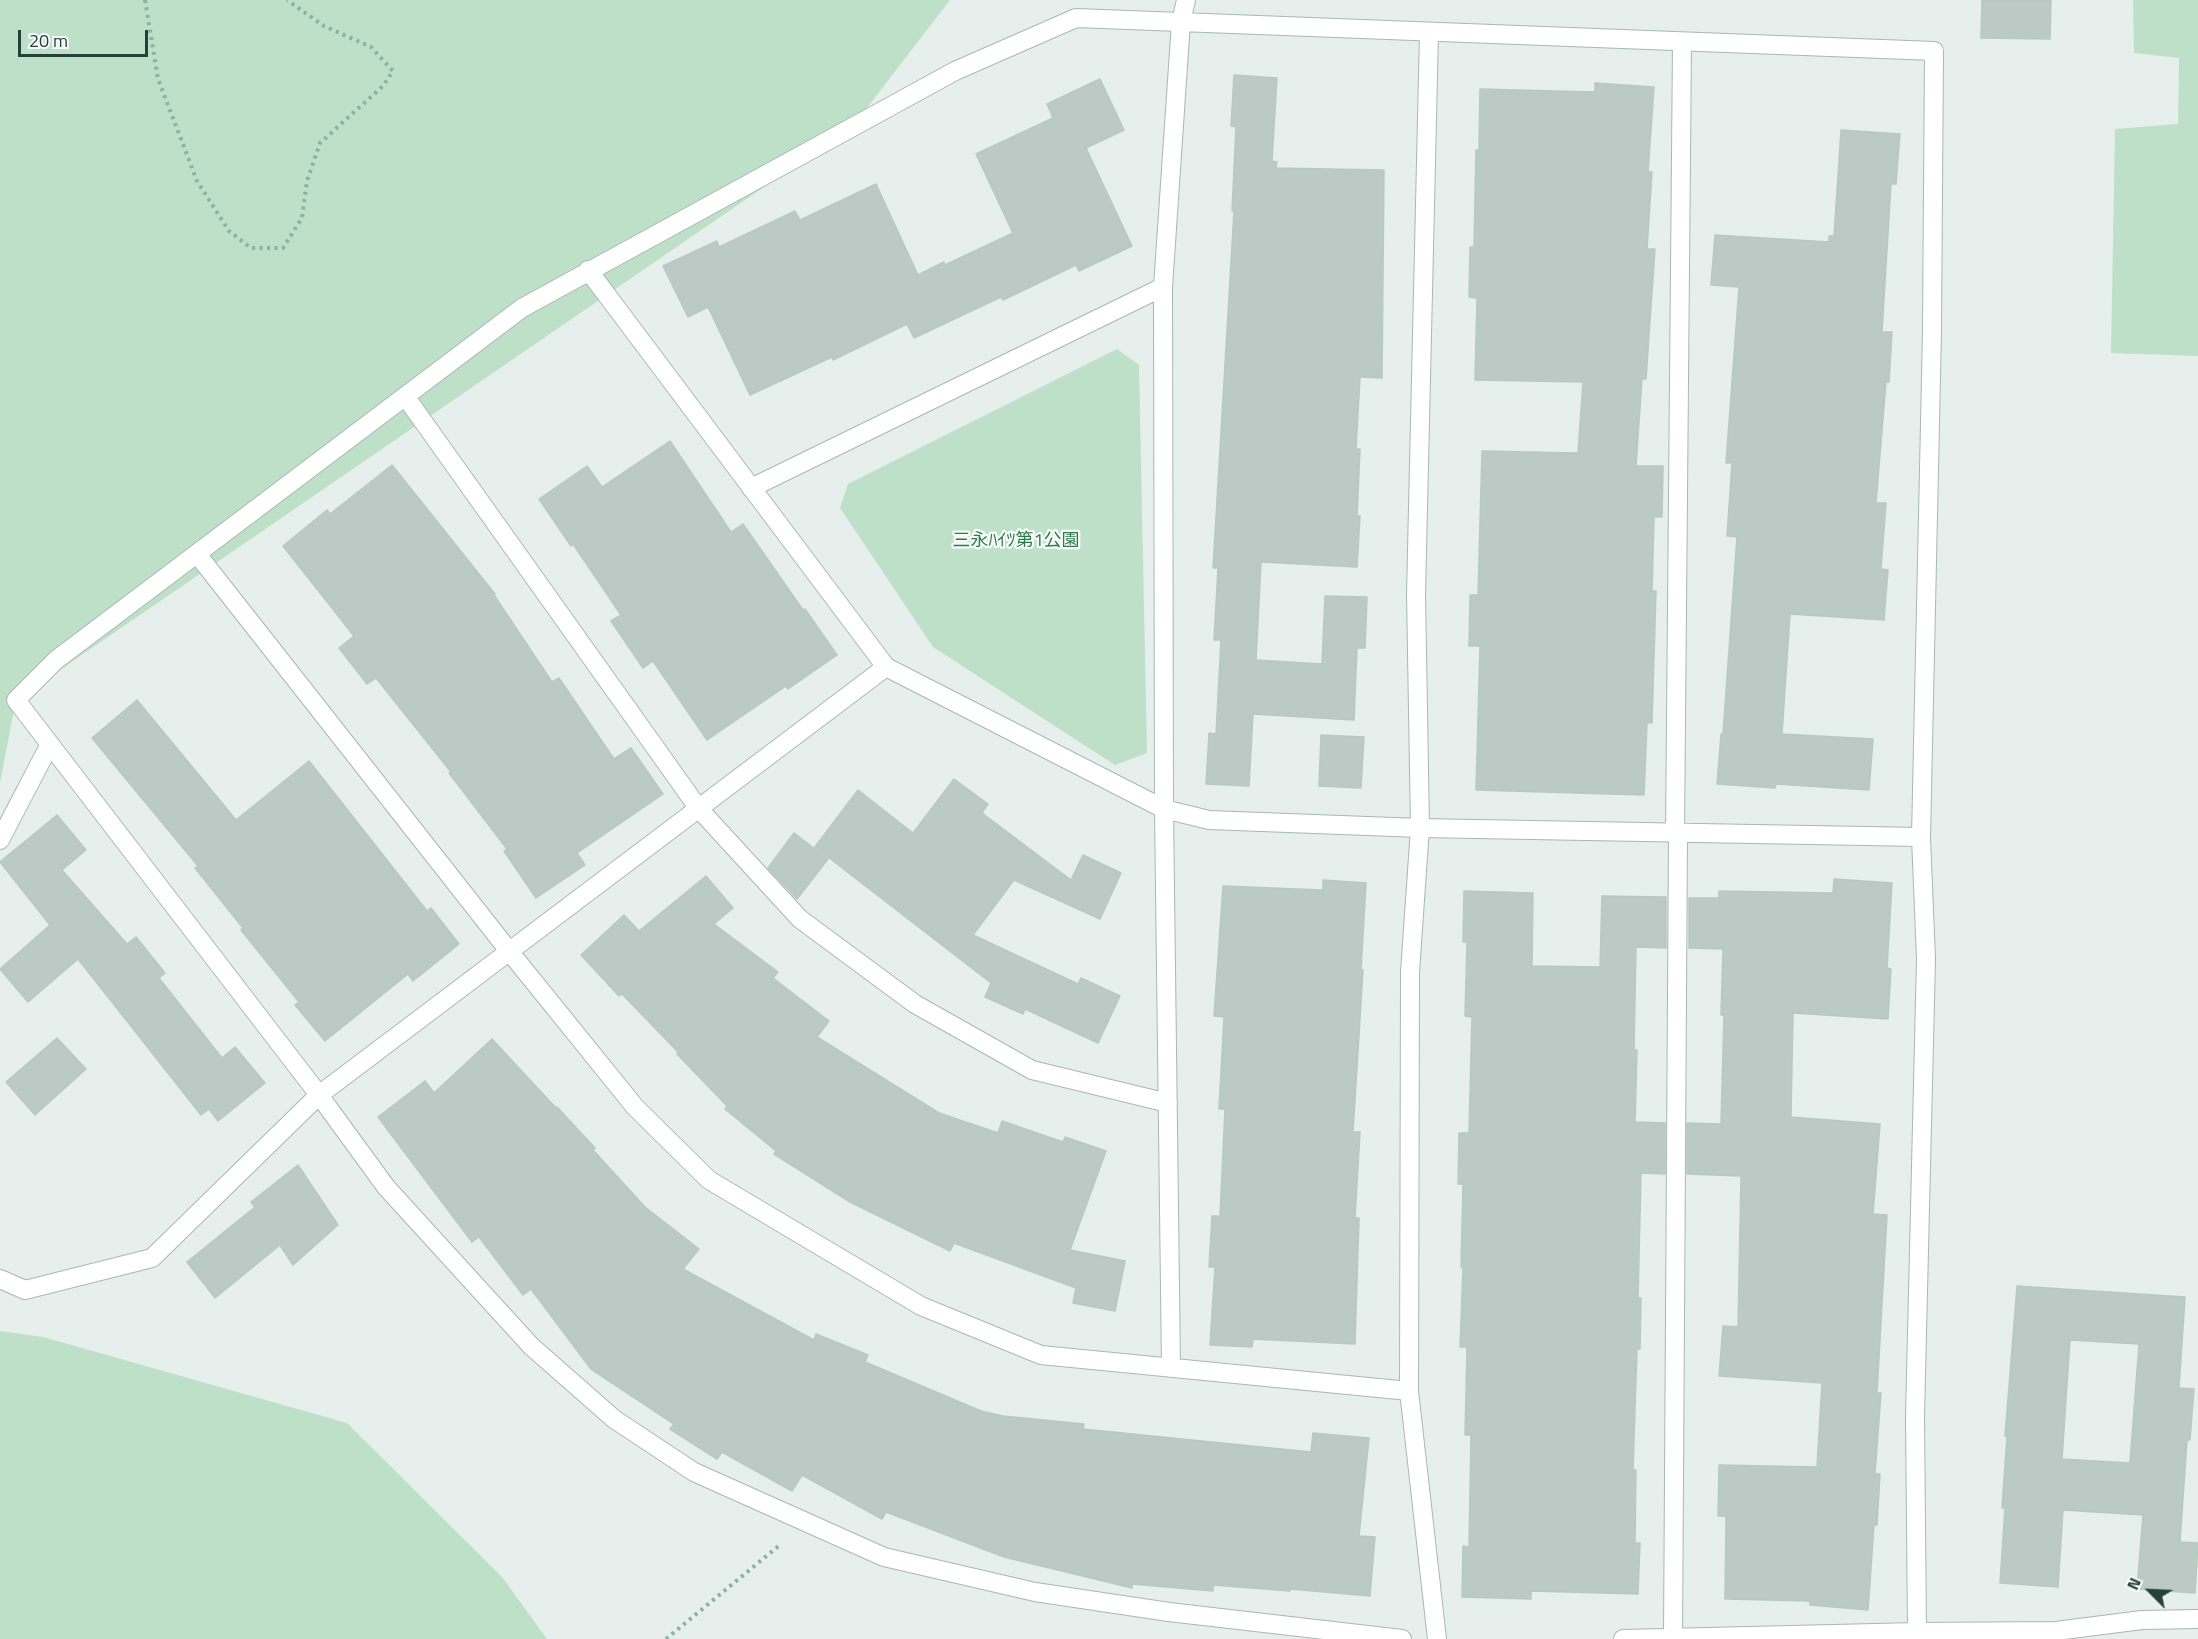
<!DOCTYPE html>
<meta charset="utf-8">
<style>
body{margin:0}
#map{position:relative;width:2198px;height:1639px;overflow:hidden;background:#e6efeb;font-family:"Titillium Web",sans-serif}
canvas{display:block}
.north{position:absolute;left:2120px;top:1561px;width:60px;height:60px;-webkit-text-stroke:4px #f7fbf9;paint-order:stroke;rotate:294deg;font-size:16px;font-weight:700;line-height:24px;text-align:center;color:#24423a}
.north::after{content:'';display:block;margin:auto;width:21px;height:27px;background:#24423a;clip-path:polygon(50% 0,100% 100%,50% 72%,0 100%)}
.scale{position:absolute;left:18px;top:30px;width:130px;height:27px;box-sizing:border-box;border:3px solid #24423a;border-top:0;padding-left:8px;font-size:18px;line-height:21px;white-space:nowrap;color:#24423a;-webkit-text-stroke:4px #f7fbf9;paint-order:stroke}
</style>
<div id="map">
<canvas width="2198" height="1639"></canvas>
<div class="north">N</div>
<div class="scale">20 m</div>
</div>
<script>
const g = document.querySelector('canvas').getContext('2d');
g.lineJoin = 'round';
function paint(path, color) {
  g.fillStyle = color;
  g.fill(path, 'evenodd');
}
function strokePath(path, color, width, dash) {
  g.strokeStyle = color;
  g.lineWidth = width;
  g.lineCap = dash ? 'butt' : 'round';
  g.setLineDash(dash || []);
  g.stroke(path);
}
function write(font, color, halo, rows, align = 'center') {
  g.font = font + ' "Titillium Web","Noto Sans JP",sans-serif';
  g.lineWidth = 4.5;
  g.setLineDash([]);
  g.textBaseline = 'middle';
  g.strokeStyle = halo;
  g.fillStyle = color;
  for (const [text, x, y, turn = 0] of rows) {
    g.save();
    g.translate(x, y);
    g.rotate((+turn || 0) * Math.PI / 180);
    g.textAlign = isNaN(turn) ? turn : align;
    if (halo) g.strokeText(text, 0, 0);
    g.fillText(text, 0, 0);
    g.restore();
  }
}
paint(new Path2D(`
 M0,0H950L853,126L16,700L0,783Z
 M2133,0H2198V356L2111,353L2115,129L2178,124L2179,58L2134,53Z
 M1117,349L1139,365L1147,753L1115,765L933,647L840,508L848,484Z
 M0,1331L43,1337L347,1423L502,1577L547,1639H0Z`), '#bfe0c8');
const building = new Path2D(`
 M1982,0H2051L2050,39L1981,38Z
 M1234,75L1277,78L1272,161L1277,162L1276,168L1384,170L1382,378L1360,377L1356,449H1360L1357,516H1360L1357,567L1261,562L1256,660L1322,664L1325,596L1367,597L1365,648H1357L1354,720L1253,714L1249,786L1206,784L1209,733L1216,734L1221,640H1214L1218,568H1213L1234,211H1232L1236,127L1231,126Z
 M1100,79L1124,130L1086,148L1132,246L1079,271L1076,265L1003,300L1001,297L914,338L907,324L833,360L832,357L750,395L708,307L688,317L663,266L717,241L719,247L795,211L800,220L876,184L918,275L944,262L945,265L1013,233L976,154L1053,118L1047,104Z
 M1595,83L1654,87L1648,172H1652L1647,249H1655L1646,379H1642L1636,466H1663L1662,517H1654L1652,591H1656L1652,723H1647L1644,795L1476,790L1480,646H1469L1470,595H1478L1482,451L1578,453L1583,382L1475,380L1477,298L1469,297L1470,247H1474L1476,150H1479L1480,89L1595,92Z
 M1841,130L1900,134L1896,184H1891L1882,332H1892L1889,382H1886L1876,503H1886L1881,569L1888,570L1884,620L1790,614L1782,734L1873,739L1869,790L1776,784L1775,788L1717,784L1721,734H1723L1737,537L1727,536L1732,463H1726L1739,287L1711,285L1715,235L1829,242V236H1834Z
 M670,441L731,532L743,524L803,610L805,609L837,655L788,689L786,686L707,740L653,661L643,668L611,621L621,615L573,544L571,546L539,499L587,466L602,487Z
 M392,465L495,594L494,595L552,682L559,678L614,759L631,748L663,794L577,853L585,865L536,898L504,851L507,849L449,773L451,772L376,678L367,684L339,648L354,636L283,546L327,510L330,514Z
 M137,700L236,820L309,761L427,911L431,908L459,944L413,981L408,974L325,1041L295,1005L299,1002L241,930L243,928L195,868L198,866L92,738Z
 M1321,735L1364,737L1361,788L1319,786Z
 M954,779L988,804L982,813L1071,880L1083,855L1121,873L1100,919L1014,880L973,935L1078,984L1081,978L1120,996L1098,1043L1025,1009L1023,1014L985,997L991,983L815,847L858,790L913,833Z
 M57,815L86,850L62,870L127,944L136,937L165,973L159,978L222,1058L235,1047L265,1083L218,1121L209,1109L201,1115L78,959L28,1002L0,969L50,925L0,862Z
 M794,833L828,859L797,899L768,868Z
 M706,876L733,908L714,924L778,972L773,978L829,1021L817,1037L939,1113L998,1133L1002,1121L1063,1142L1065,1137L1106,1151L1070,1250L1125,1261L1115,1311L1073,1303L1076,1288L954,1243L950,1251L850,1202L774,1154L776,1151L725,1109L727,1106L677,1054L678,1052L622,994L619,996L581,955L624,915L639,931Z
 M1834,879L1892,883L1887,968L1891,969L1888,1019L1793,1013L1791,1117L1880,1124L1873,1214L1887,1215L1877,1393H1881L1875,1474H1880L1877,1525H1874L1868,1610L1810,1605V1601L1725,1599L1726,1516H1718L1719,1465L1817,1467L1822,1383L1719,1376L1723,1326L1738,1327L1741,1176L1687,1174V1123L1721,1124L1724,1015H1721L1723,949L1689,948V898H1719V891L1833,893Z
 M1323,880L1366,883L1361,970H1363L1353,1132H1360L1355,1218H1359L1355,1344L1253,1339L1252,1347L1210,1345L1215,1267H1209L1212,1216H1220L1225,1109H1219L1224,1017L1214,1016L1223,886L1323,890Z
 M1464,891L1533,893L1532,966L1600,967L1602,896L1666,897V948L1636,947L1634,1050H1637L1635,1122L1665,1123V1174L1641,1173L1638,1298H1641L1640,1349H1637L1633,1470H1636L1635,1543H1640L1638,1594L1531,1591V1599L1462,1597L1463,1546L1469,1547L1471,1435H1465L1467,1347H1460L1463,1267H1461L1463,1184H1458L1459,1133H1469L1472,1017L1465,1016L1467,942H1463Z
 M57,1038L86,1069L35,1115L6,1082Z
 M492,1039L556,1108L557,1107L595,1148L593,1150L645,1207L699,1249L683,1269L814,1340L816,1334L868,1355L865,1362L981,1411L1003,1416L1084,1424L1083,1429L1311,1452L1313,1433L1369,1438L1359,1536L1375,1537L1370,1596L1290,1589V1591L1213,1585V1591L1132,1584V1588L1004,1557L886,1512L882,1519L802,1475L792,1491L722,1452L717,1459L670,1429L674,1424L591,1369L531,1289L523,1295L479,1237L472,1242L378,1117L425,1081L434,1093Z
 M298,1165L338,1225L293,1265L280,1245L215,1298L187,1262L255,1207L251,1202Z
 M2017,1286L2185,1297L2179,1388L2194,1389L2190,1440H2187L2180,1542L2198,1543L2195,1593L2137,1589L2143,1515L2063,1510L2058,1587L2000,1583L2005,1508H2002L2007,1436H2005ZM2070,1340L2139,1344L2130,1463L2062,1459Z`);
paint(building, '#bbcac4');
strokePath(building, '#b8c9c2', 1.5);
const minor = new Path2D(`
 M1429,32L1416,594L1420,828L1410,972L1409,1391L1437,1639
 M588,270L886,667L1164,809L1209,820L1420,828L1921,837
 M405,396L699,809L800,919L915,1004L1032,1070L1168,1103
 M751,488L1163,287
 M197,554L509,951L635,1107L709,1180L921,1306L1041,1355L1409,1391
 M0,840L50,744
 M0,1279L25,1290L152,1258L319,1095L886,667
 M1171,1368L1164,809L1163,287L1181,22L1186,0
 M1673,1638L1678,834L1675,833L1682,42
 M1402,1639L1169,1612L1035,1592L884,1557L694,1472L614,1419L531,1346L386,1187L319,1095L16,700L56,660L522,308L955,71L1076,18L1934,51L1932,331L1921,837L1926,959L1915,1416L1917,1632
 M1623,1639L1917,1632L2056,1631L2142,1620L2198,1619`);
strokePath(minor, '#a8b8b2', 20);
strokePath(new Path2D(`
 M145,0L158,79L197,181L229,231L251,248H283L302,218L307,181L320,143L383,86L393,71L371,47L324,26L287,0
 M666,1639L781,1544`), '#86b3a5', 4, [3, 4.5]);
strokePath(minor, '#fff', 18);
write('18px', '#2d7a4b', '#f7fbf9', [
 ["三永ﾊｲﾂ第1公園",1016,542]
]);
</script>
